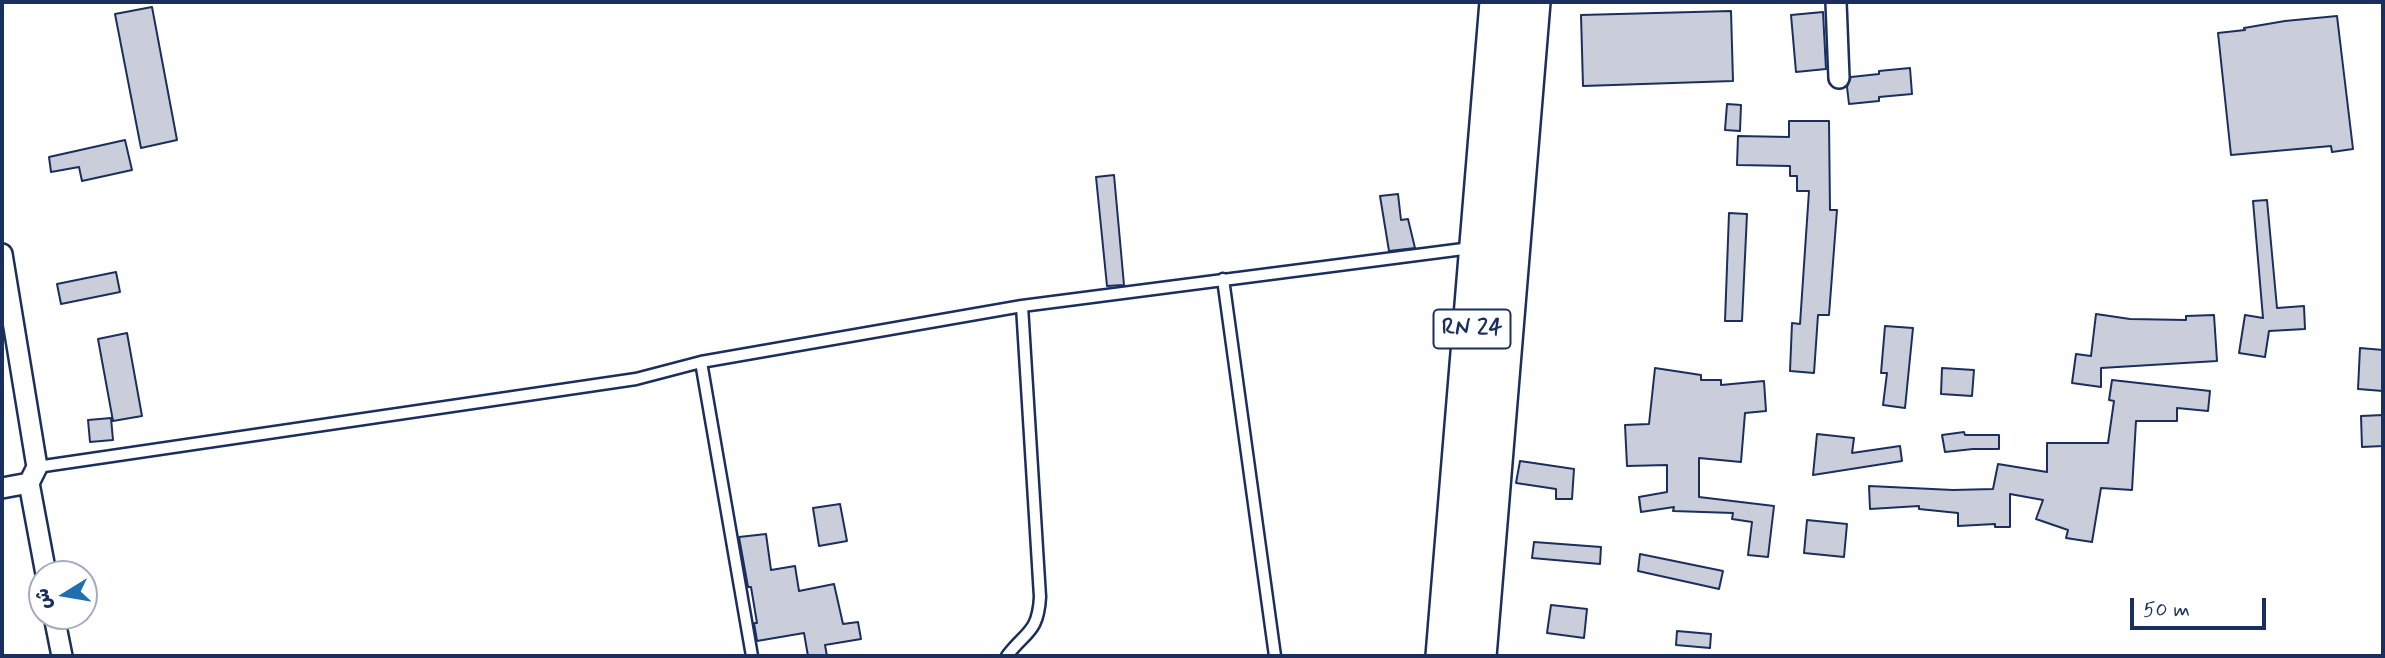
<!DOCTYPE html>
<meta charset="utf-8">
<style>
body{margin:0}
#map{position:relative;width:2385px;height:658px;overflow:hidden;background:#fff;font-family:Mynerve,"Playpen Sans Arabic",sans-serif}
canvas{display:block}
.frame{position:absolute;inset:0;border:4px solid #1b2f5e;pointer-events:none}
.north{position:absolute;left:28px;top:560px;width:70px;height:70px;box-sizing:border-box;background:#fff;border:2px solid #a4acbf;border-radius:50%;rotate:259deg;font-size:19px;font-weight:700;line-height:28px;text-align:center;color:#1b2f5e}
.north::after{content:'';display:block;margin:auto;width:24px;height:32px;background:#1f6fb2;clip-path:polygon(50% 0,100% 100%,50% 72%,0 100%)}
.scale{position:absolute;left:2130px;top:598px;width:136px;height:32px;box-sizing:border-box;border:4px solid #1b2f5e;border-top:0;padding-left:9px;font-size:21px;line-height:24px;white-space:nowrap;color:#1b2f5e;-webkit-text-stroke:5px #fff;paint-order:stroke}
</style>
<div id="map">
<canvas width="2385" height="658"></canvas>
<div class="frame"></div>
<div class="north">ش</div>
<div class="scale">50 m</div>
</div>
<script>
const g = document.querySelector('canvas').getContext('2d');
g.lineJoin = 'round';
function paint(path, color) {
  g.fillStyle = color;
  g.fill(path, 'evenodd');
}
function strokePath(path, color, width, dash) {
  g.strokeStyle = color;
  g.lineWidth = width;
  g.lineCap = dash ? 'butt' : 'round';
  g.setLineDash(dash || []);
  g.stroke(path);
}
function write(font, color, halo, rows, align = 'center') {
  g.font = font + ' Mynerve,sans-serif';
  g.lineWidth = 5;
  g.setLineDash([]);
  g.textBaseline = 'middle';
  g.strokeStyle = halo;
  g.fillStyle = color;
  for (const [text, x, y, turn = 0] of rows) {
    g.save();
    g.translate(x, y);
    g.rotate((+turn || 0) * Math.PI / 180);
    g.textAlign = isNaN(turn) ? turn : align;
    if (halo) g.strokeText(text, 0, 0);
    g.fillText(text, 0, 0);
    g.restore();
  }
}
const building = new Path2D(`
 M152,7L177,140L141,148L115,14Z
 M1731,11L1733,81L1583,86L1581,15Z
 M1823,12L1826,69L1796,72L1791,15Z
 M2337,16L2353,149L2332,152L2331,146L2231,155L2218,33L2245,30L2244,28L2285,21Z
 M1910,68L1912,94L1879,97V101L1849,104L1847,87L1851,77L1879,74V71Z
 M1727,104L1741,105L1740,131L1725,130Z
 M1789,121H1829L1830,210H1837L1829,315H1818L1814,373L1790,371L1792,323L1800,324L1809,191H1797V176H1790V166L1737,165L1738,136L1789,137Z
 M125,140L132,170L82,181L79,167L51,172L49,157Z
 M1114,175L1124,285L1107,286L1096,177Z
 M1398,194L1401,220L1408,219L1415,248L1389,251L1380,196Z
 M2267,200L2277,308L2304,306L2305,329L2269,331L2265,357L2239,353L2245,315L2263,318L2253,201Z
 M1729,213L1747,214L1742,321H1725Z
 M116,272L120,292L61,304L57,284Z
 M2096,314L2130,319L2186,320V316L2214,315L2217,361L2101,368V387L2072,383L2076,354L2091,356Z
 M1885,326L1913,328L1905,408L1883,405L1887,373H1881Z
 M127,333L142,416L113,421L98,339Z
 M2360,348L2383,350V391L2358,389Z
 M1655,368L1701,375V380H1721V385L1764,381L1766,411L1745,413L1741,462L1699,458V497L1774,506L1768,557L1748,555L1752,522L1732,519L1733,513L1673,511L1674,507L1641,512L1639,497L1667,492V465L1627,466L1625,425L1649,424Z
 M1942,368L1974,370L1972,396L1941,394Z
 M2112,380L2210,391L2208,411L2177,408V421H2136L2132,490L2101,488L2092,542L2066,538L2068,530L2036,519L2043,500L2010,494V527H1995V524L1958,526V513L1919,509V506L1870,509L1869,486L1953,490L1993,489L1998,464L2047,472V443H2108L2114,401L2109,400Z
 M2383,415V446L2362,447L2361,416Z
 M111,418L113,440L90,442L88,420Z
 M1964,432L1965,435H1999V449H1973L1945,452L1942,435Z
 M1817,434L1854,438L1852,453L1900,446L1902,461L1813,475Z
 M1520,461L1574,469L1572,499H1556V489L1516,483Z
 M840,504L847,541L819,546L813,508Z
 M1807,520L1847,524L1844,557L1804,553Z
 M766,534L771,570L795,566L799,591L834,584L843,624L858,622L861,639L825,645L827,656H808L804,633L757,641L754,623H757L751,587H748L739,537Z
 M1534,542L1601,547L1600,564L1532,558Z
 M1640,554L1723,571L1719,589L1638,571Z
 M1551,605L1587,609L1584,638L1547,633Z
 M1677,631L1711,634L1710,648L1676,645Z`);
paint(building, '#caceda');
strokePath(building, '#1b2f5e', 2);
const lane = new Path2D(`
 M1223,279L1275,656
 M701,362L1022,306L1471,248
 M37,467L636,379L701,362L752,656
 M1007,656C1026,631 1038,633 1040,597L1022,306`);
const street = new Path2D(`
 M1836,2L1839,78
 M2,254L37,467L29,483L46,574
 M2,488L29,483
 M54,616L62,656`);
const highway = new Path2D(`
 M1445,656L1499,2
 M1477,656L1531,2`);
strokePath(lane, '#1b2f5e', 15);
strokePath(street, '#1b2f5e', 24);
strokePath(highway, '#1b2f5e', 42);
strokePath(lane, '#fff', 10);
strokePath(street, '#fff', 19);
strokePath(highway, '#fff', 37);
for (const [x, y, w] of [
 [1472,329,77]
]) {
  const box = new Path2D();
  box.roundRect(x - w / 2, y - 19.5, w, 39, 5);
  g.fillStyle = '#fff';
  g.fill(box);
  strokePath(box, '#1b2f5e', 2);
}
write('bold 23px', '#1b2f5e', null, [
 ["RN 24",1472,329]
]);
</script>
